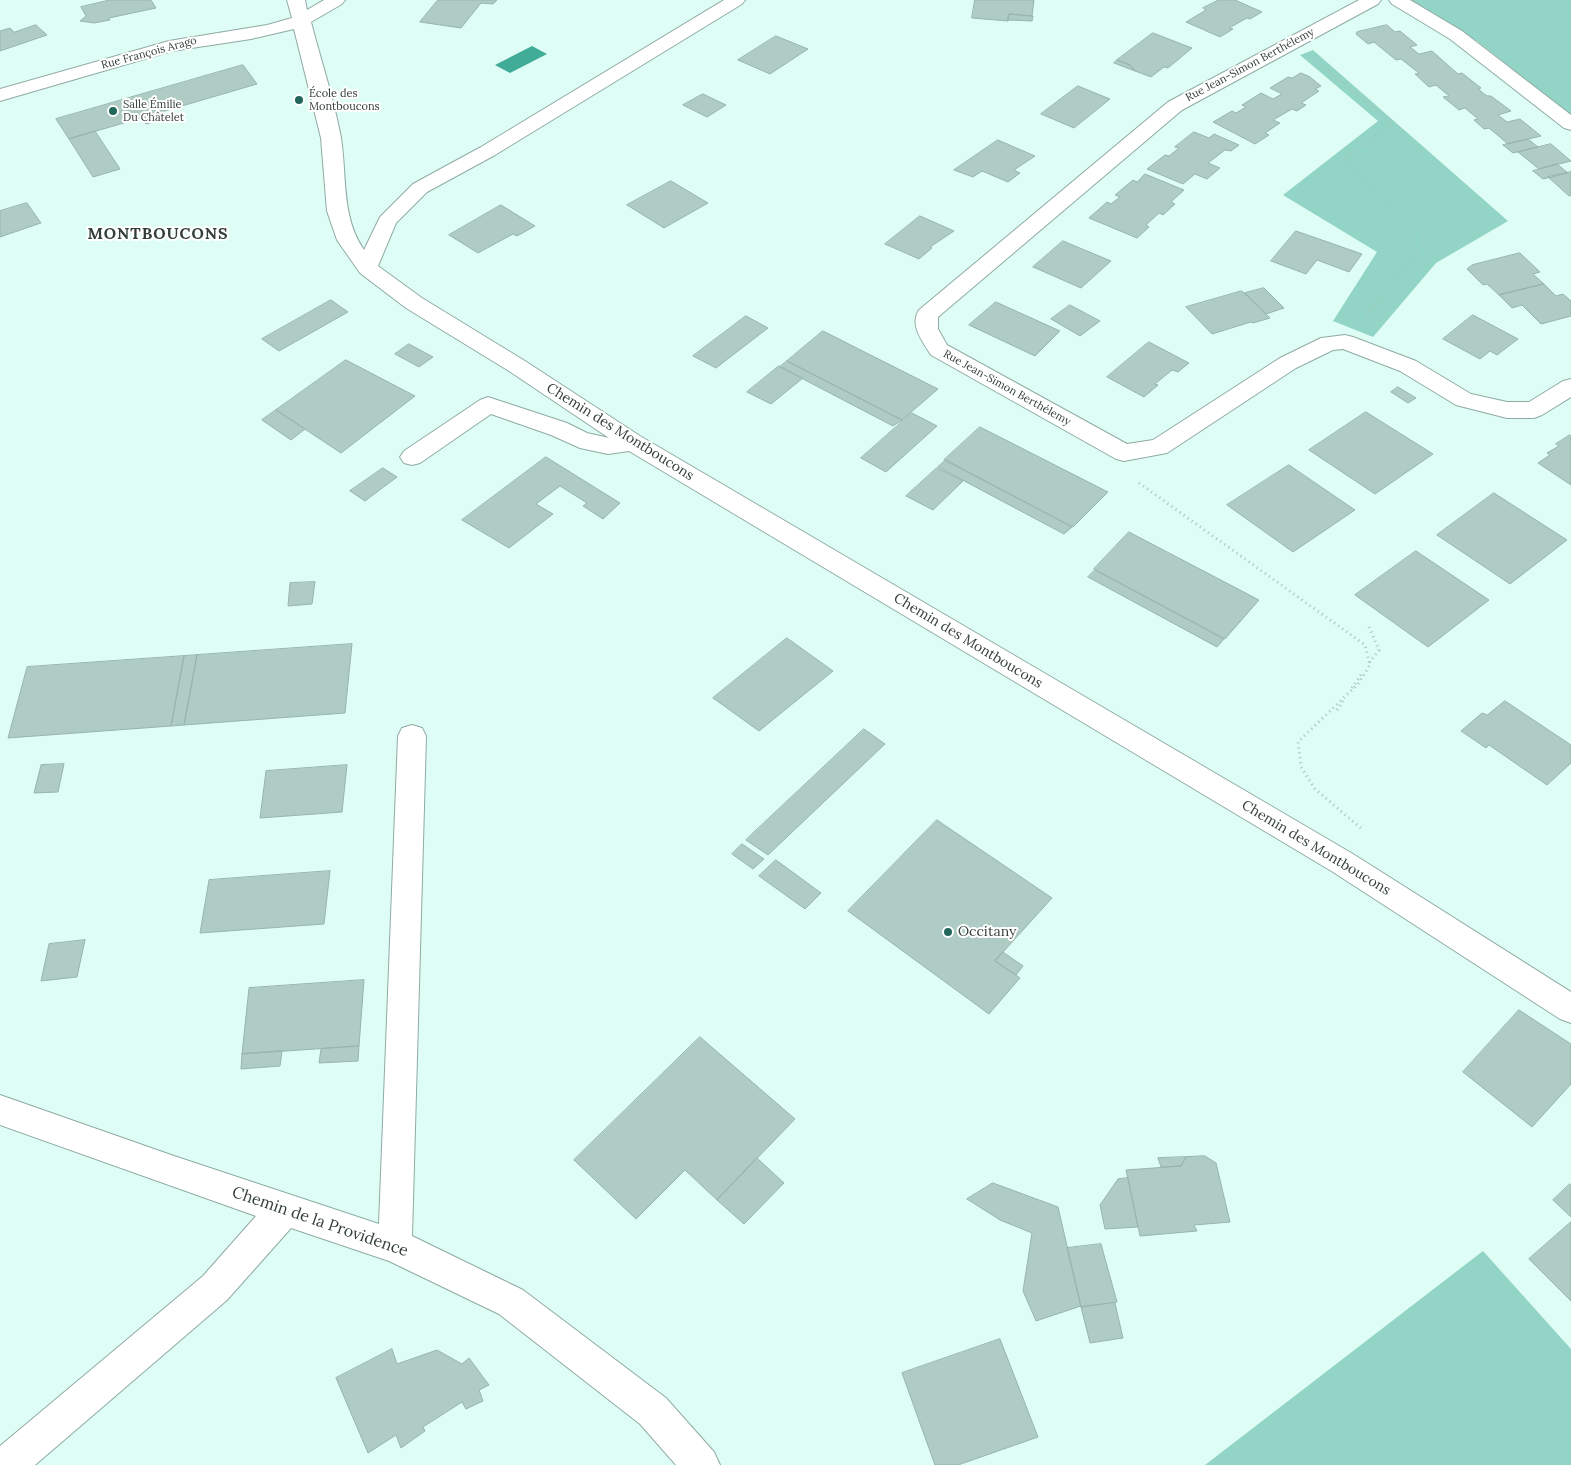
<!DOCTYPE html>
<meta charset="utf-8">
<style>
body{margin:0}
canvas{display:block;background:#defdf5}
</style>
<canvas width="1571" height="1465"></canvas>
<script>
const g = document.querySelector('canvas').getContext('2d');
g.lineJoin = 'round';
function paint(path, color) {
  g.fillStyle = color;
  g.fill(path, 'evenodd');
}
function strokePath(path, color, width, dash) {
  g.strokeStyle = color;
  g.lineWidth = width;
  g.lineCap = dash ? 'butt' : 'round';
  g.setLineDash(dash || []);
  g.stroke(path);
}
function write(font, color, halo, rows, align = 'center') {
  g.font = font + ' Lora,serif';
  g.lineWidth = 4;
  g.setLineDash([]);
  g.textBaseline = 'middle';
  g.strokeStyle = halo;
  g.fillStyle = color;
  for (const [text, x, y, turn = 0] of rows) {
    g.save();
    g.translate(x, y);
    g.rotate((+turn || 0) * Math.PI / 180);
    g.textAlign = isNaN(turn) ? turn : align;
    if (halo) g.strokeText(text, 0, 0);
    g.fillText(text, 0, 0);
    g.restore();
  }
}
paint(new Path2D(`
 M1409,0H1571V115L1477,41Z
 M1313,50L1508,221L1436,263L1373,337L1333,321L1377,252L1283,195L1378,121L1300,55Z
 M1483,1251L1571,1349V1465H1205Z`), '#92d4c5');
paint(new Path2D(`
 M532,46L547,54L510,73L495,65Z`), '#40ab97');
const building = new Path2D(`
 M110,0H151L156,8L109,18L110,20L94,23L80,21L86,16L81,7Z
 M438,0H497L493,4L481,3L461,28L420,22Z
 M975,0H1034L1032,16L1009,14L1008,21L972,18Z
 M1219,0H1235L1262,12L1250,19L1247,18L1229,28L1233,29L1220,37L1186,22L1206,10L1203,8Z
 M1009,14L1033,16L1032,21L1008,20Z
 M36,25L47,35L0,51V31L10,28L14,32Z
 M1387,25L1395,32L1400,31L1417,45L1410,47L1419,54L1432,51L1458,74L1462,73L1481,88L1478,89L1487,96H1491L1511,111L1498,115L1507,122L1520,119L1541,136L1508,144L1489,128L1484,129L1474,120L1478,119L1465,108L1459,110L1443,97L1449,96L1436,85L1429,87L1415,74L1419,73L1401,59L1396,60L1374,42L1368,44L1356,34L1357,32Z
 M1153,33L1192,48L1168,68L1164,67L1151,77L1135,71L1130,65L1117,60Z
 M776,36L808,49L770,74L738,60Z
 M1117,60L1130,65L1135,71L1114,63Z
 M243,65L257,84L69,139L56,119Z
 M1301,73L1310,77L1321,86L1315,89L1319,91L1301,103L1306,105L1297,111L1292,109L1273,120L1280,123L1265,133L1269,135L1255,144L1213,122L1232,111L1236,113L1246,107L1242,105L1261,93L1273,99L1282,94L1270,88L1288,77L1292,78Z
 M1078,86L1110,99L1074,128L1041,114Z
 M703,94L726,105L707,117L683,105Z
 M162,111L167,118L146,124L141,117Z
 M95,131L120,169L93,177L69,139Z
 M1194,132L1209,138L1214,134L1239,145L1231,151L1225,150L1208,163L1220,168L1207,179L1195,174L1183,184L1147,169L1165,155L1169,156L1179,148L1175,147Z
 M1528,139L1538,147L1513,153L1503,145Z
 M998,140L1035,156L1014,170L1020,173L1008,182L982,171L973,177L954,170Z
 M1551,144L1571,161L1539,169L1518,152Z
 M1557,164L1568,173L1543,179L1533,171Z
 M1571,172V195L1569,196L1548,177Z
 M1145,174L1184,190L1171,202L1175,204L1163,215L1159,213L1146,225L1149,227L1137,238L1089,218L1107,202L1111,204L1120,197L1115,195L1133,180L1137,182Z
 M671,181L708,203L664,228L627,205Z
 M27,203L41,223L0,237V211Z
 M501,205L535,226L517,236L513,234L478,253L449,235Z
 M920,216L954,231L930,247L932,248L919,259L885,244Z
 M1296,231L1362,254L1349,272L1317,260L1306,274L1271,261Z
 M1063,241L1111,261L1081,288L1033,267Z
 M1520,253L1540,272L1533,274L1544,284L1499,295L1487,284L1483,285L1467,269L1472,265Z
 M1544,284L1556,296L1563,294L1571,301V316L1541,324L1522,305L1512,308L1499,295Z
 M1264,288L1284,308L1266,314L1245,293Z
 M1242,291L1270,318L1253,323L1251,322L1212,334L1186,307Z
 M331,300L348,312L279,351L262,339Z
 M996,302L1060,331L1035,356L969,325Z
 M1070,305L1100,321L1080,336L1051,319Z
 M1473,315L1518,339L1497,355L1490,351L1480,359L1443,339Z
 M746,316L768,328L716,368L693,356Z
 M823,331L938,389L902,420L787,361Z
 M1149,342L1189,363L1178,372L1172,370L1155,384L1158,385L1144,397L1107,377Z
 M409,344L433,357L419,367L395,354Z
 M346,360L415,396L341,453L276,410Z
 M787,361L902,420L893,426L780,367Z
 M779,366L803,378L771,404L747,392Z
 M1398,387L1416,398L1408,403L1391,392Z
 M276,410L305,429L291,440L262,420Z
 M1366,412L1433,454L1375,494L1309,450Z
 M912,413L937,426L886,472L861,458Z
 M980,427L1108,492L1073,527L944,460Z
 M1570,435L1571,436V485L1538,463L1550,455L1547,453L1559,446L1556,444Z
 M546,457L620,503L603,519L583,506L587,503L560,486L536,504L553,514L509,548L462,520Z
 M946,460L1072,527L1064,534L938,467Z
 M1289,465L1355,510L1293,552L1227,505Z
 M383,468L397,477L365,501L350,491Z
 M937,468L963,481L933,510L906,496Z
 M1494,493L1567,540L1510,584L1437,535Z
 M1129,532L1259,600L1225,639L1094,569Z
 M1416,551L1489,600L1428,647L1355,595Z
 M1095,570L1224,639L1217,647L1088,577Z
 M315,582L312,604L288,606L290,583Z
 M787,638L833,671L759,731L713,698Z
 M352,644L345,713L184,725L197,655Z
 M197,655L184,725L171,726L184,656Z
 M184,656L171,726L8,738L27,667Z
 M1505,701L1571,745V763L1547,785L1489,745L1486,748L1461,731L1482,713L1487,715Z
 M864,729L885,744L768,855L746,840Z
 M64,764L58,792L34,793L41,765Z
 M347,765L342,812L260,818L266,771Z
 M937,820L1052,898L995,961L1020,978L989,1014L848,911Z
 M742,844L764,859L753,869L732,854Z
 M776,860L821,893L805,909L759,876Z
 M330,871L324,924L200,933L209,880Z
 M85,940L77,977L41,981L49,944Z
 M1003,952L1023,966L1016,975L995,961Z
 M364,980L359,1046L242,1054L249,988Z
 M1519,1010L1571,1044V1084L1532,1127L1463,1072Z
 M700,1037L795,1119L717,1200L685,1170L636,1219L574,1160Z
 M359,1046L358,1061L319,1063L321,1049Z
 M282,1051L280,1066L241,1069L242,1054Z
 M1205,1156L1216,1163L1230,1222L1194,1225L1197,1231L1140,1236L1126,1170L1181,1166L1186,1157Z
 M1186,1157L1181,1166L1161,1167L1158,1158Z
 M757,1158L784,1183L744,1224L717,1200Z
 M1128,1178L1138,1227L1105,1229L1100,1205L1118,1179Z
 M993,1183L1058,1207L1081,1306L1036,1321L1023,1291L1032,1233L1000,1220L967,1199Z
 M1570,1184L1571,1185V1217L1553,1200Z
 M1571,1222V1301L1529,1259Z
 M1101,1244L1117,1302L1081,1307L1067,1248Z
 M1115,1303L1123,1338L1090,1343L1081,1307Z
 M1000,1339L1038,1437L958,1465H935L902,1373Z
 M392,1349L397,1364L437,1350L462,1364L469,1358L489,1385L479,1390L483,1401L466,1409L462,1402L423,1427L425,1431L401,1448L396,1435L368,1453L336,1378Z`);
paint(building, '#aeccc4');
strokePath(building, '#97b4ad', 1);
const minor = new Path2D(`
 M287,0H305L307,10L324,0H345L342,4L311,22C321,61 334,99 341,138C347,176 341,217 364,250L380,217L413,184L481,147L724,0H745L742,4L495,155L427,192L396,223L378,266L422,298L525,361L640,436L1353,854L1571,992V1023L1560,1019L1333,872L629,451L608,454L580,448L551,435L491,414L420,463L412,465L404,463L400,457L404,451L480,400L488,397L567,423L587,433L609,438L509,371L406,308L360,273L337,240L327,211L321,138L294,29L251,39L172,51L0,101V89L169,41L267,25L292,18Z
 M1359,0H1381L1378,4L1182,110L938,317V329L947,345L1127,444L1153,440L1280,358L1321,338L1345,335L1353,337L1416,361L1471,394L1507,402H1529L1563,381L1571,379V397L1542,415L1534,418H1507L1456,405L1400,371L1343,349L1333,350L1296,368L1167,453L1124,461L1116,459L931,355C923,342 909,325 919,310L1168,102Z
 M1389,0H1410L1462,31L1571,115V130L1564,128L1450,39L1392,4Z
 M412,725L422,728L426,736L412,1236L523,1290L666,1398L714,1452L720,1465H676L640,1424L499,1314L389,1261L291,1228L227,1300L35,1465H0V1446L203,1276L256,1216L0,1125V1095L174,1156L379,1224L398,736L402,728Z`);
strokePath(minor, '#8eaba4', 2);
strokePath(new Path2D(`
 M1319,63L1393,123L1345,159L1427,239L1365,317`), '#a8c1bb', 2.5, [0.5, 2.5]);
strokePath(new Path2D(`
 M1139,483L1365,645L1370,665L1358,684L1298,742L1301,767L1315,789L1362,829
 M1369,627L1379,650L1369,663
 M1352,688L1363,672
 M1337,710L1343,701`), '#a8c1bb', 3, [1, 4]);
paint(minor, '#fff');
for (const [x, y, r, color] of [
 [299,100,5,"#21675a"],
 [113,111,5,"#21675a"],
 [948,932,5,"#21675a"]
]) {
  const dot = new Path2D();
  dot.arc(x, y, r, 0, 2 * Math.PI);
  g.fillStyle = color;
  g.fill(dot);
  strokePath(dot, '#fff', 2);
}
write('11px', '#333f3c', '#fff', [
 ["Rue François Arago",149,53,-15],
 ["Rue Jean-Simon Berthélemy",1250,65,-28],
 ["Rue Jean-Simon Berthélemy",1007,388,29]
]);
write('11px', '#333f3c', '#fff', [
 ["École des",309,94],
 ["Montboucons",309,107],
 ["Salle Émilie",123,105],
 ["Du Châtelet",123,118]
], 'left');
write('14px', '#333f3c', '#fff', [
 ["Chemin des Montboucons",620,432,32],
 ["Chemin des Montboucons",968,641,31],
 ["Chemin des Montboucons",1316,848,31]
]);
write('14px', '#333f3c', '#fff', [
 ["Occitany",958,932]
], 'left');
g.letterSpacing = '1px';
write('bold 16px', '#333f3c', '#fff', [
 ["MONTBOUCONS",158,234]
]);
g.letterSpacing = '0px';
write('16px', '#333f3c', '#fff', [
 ["Chemin de la Providence",320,1222,19]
]);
</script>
